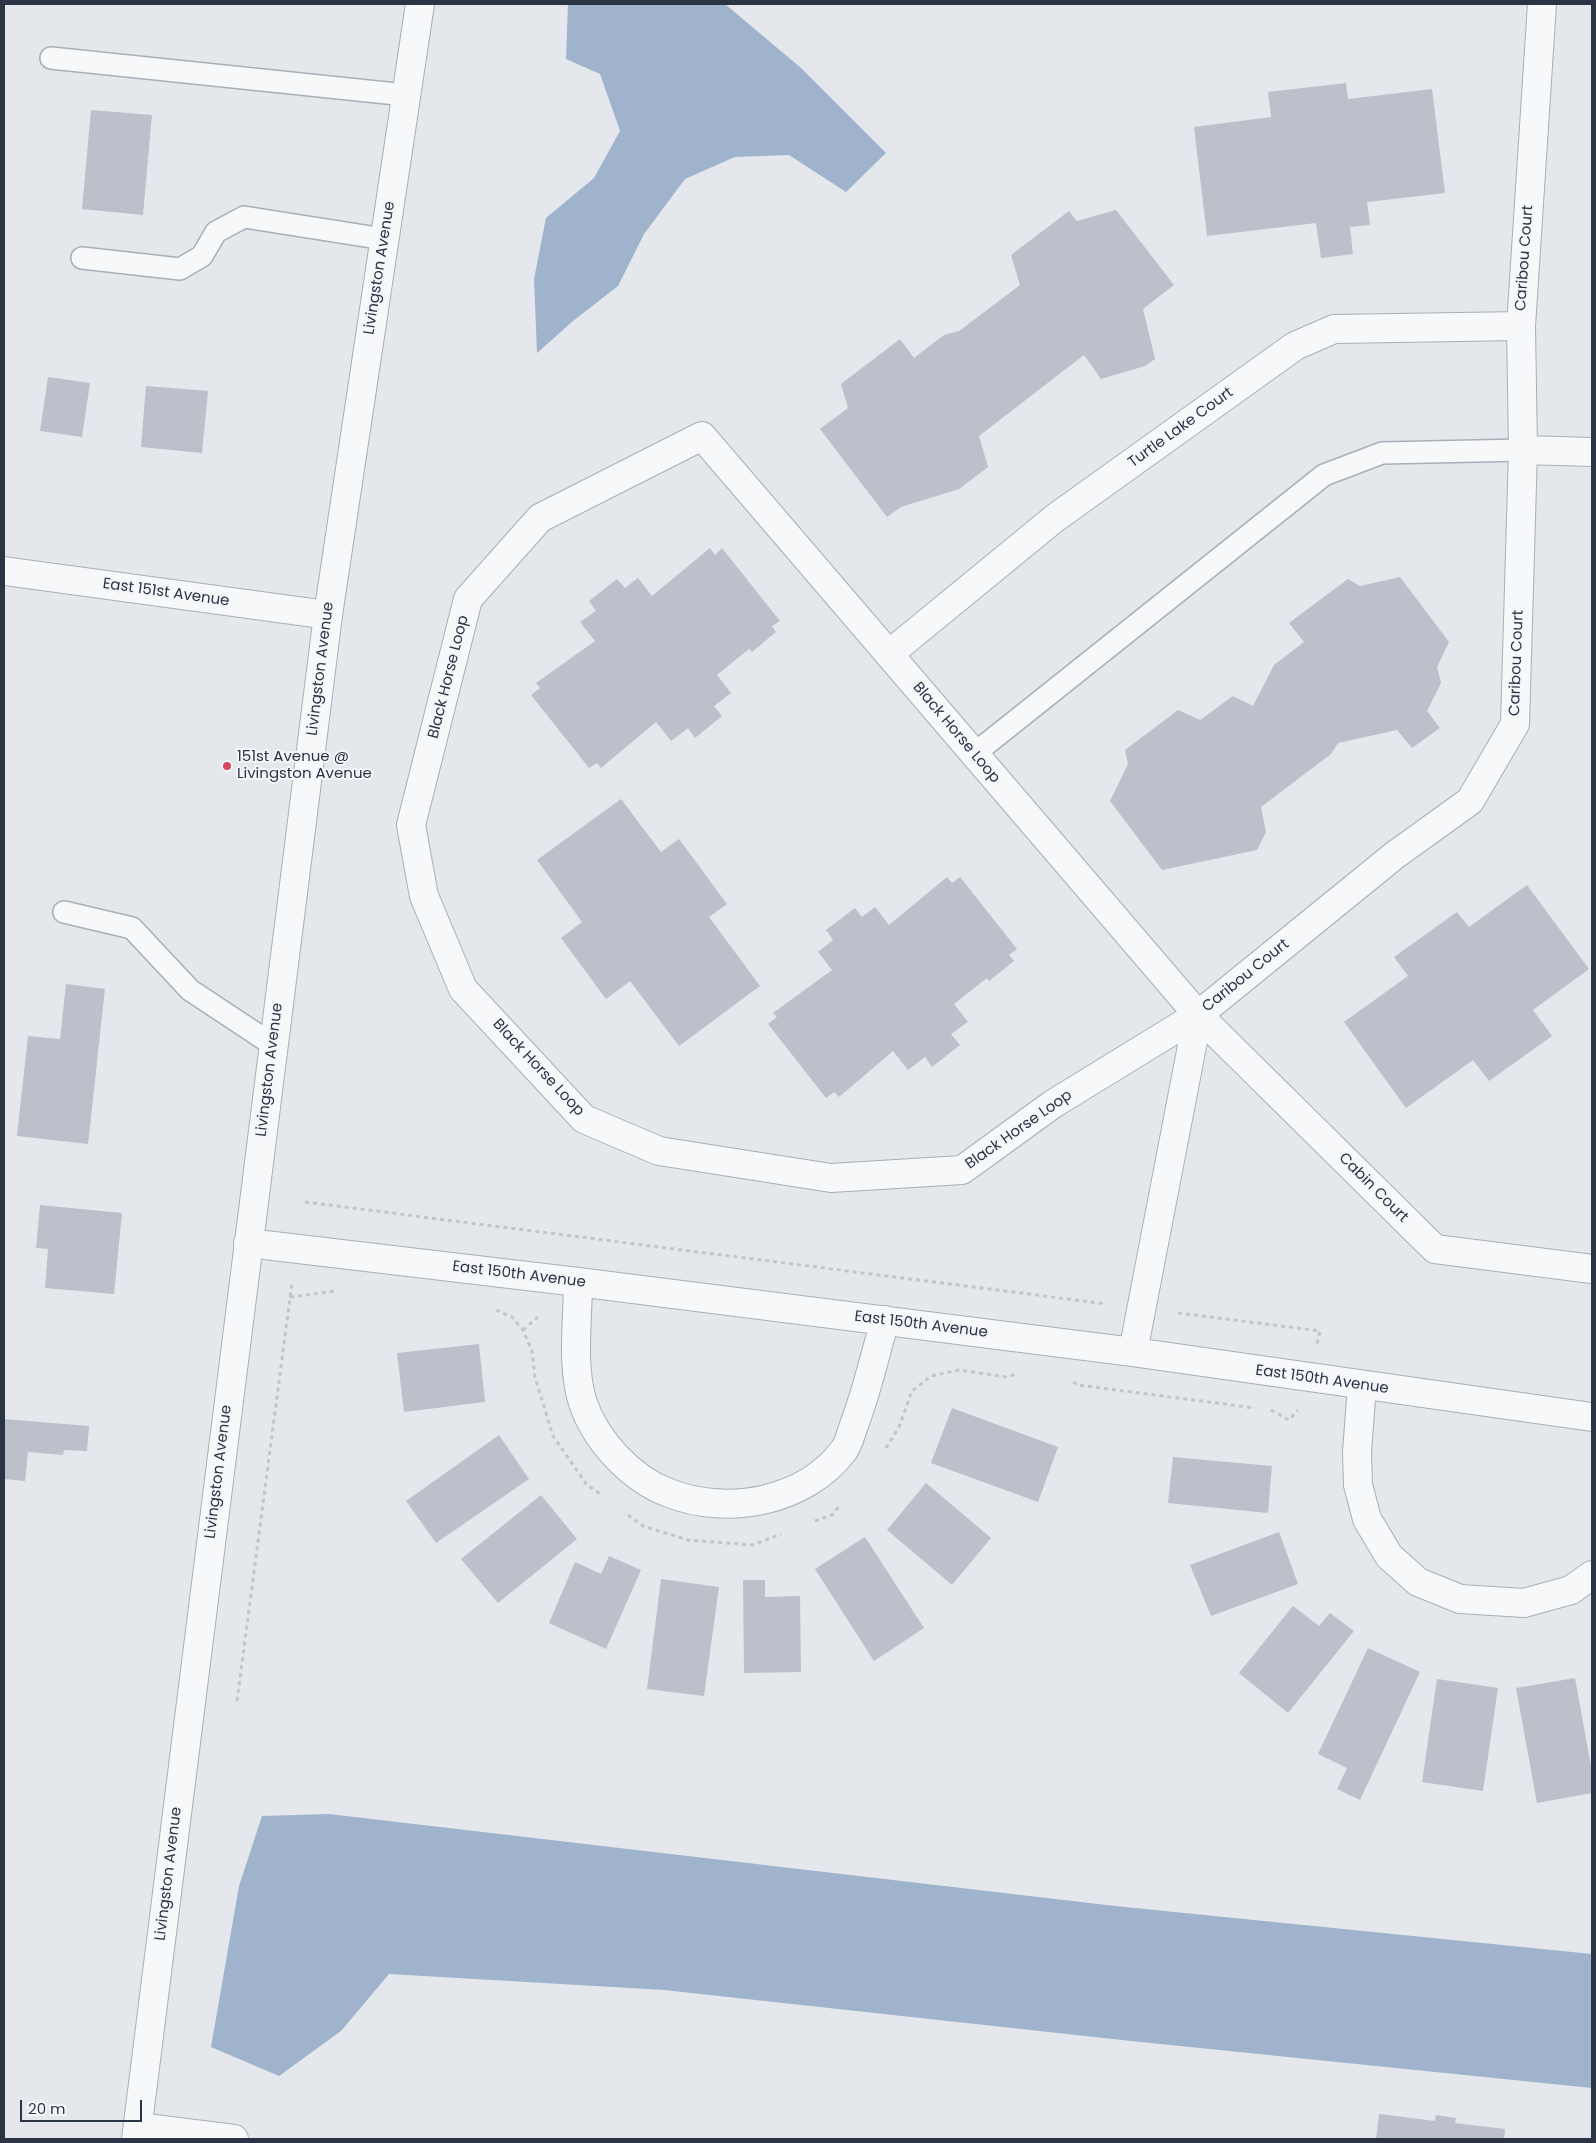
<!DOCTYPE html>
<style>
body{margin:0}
#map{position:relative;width:1596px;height:2143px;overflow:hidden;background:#e4e7ec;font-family:Poppins,sans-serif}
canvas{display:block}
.frame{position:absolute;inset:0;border:5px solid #2b3445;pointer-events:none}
.scale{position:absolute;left:20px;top:2100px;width:122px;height:22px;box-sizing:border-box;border:2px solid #2b3445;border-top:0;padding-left:6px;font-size:15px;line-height:18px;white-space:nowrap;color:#2b3445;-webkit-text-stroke:4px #f4f6f9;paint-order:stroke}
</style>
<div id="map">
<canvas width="1596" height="2143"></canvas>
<div class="frame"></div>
<div class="scale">20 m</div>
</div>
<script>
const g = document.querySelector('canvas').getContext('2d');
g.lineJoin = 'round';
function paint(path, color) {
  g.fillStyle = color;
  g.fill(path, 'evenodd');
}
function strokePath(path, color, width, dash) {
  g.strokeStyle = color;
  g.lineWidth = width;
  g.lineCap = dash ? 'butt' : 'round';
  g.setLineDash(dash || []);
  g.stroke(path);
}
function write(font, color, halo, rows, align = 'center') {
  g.font = font + ' Poppins,sans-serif';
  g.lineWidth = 4;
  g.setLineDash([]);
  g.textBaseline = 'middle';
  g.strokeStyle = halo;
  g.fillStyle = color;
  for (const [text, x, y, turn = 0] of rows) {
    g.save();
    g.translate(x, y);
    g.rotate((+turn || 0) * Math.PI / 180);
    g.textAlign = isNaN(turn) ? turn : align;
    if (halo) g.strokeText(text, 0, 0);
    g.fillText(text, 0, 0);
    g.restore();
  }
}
paint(new Path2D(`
 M568,4H725L801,68L886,153L846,192L789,155L735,157L685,179L644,234L618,286L573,321L537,353L534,279L546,218L594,178L620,131L600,74L566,59Z
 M329,1814L1115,1906L1592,1954V2088L1131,2041L664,1990L389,1974L341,2031L279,2076L211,2047L239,1886L262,1816Z`), '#9fb4cc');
paint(new Path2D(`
 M1346,83L1348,99L1432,89L1445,193L1367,202L1370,225L1350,227L1353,254L1321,258L1316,223L1207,236L1194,127L1271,117L1268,92Z
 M91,110L152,115L143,215L82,209Z
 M1116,210L1174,285L1143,309L1155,359L1145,366L1101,379L1084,355L979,436L988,467L959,489L901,507L887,517L820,429L848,408L841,384L900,339L914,358L944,335L959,331L1020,285L1011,255L1069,211L1077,221Z
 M48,377L90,383L82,437L40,431Z
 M146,386L208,391L202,453L141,447Z
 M710,548L715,555L722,548L780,621L772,626L776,632L752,652L749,649L717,675L731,693L714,706L722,716L695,738L688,728L671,741L656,722L601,768L597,763L589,768L531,695L540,688L536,683L595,641L580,622L596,611L589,601L617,579L625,588L638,578L652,596Z
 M1400,577L1449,642L1437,667L1441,683L1427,711L1440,728L1412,748L1397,730L1338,743L1331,754L1261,807L1266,832L1257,850L1162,870L1110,801L1128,764L1125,750L1178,710L1200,720L1233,696L1253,706L1274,665L1304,642L1289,623L1348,579L1360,586Z
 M621,799L661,852L679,839L727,904L709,917L760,986L679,1046L630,981L606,999L561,938L582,922L537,860Z
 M947,877L952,883L960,877L1017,949L1009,955L1014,961L989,981L987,978L954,1004L968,1022L951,1034L960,1045L932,1067L925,1057L908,1070L893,1051L839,1097L834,1092L826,1098L768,1024L777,1017L773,1013L832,970L818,952L833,940L826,930L855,908L862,917L875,907L889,925Z
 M1527,885L1589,969L1533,1010L1552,1036L1489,1081L1473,1060L1406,1108L1344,1022L1408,976L1394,957L1457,912L1469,927Z
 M66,984L105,989L88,1144L17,1136L28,1036L60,1039Z
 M40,1205L122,1213L114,1294L45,1288L48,1249L36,1248Z
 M479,1344L485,1402L404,1412L397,1353Z
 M952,1408L1058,1447L1038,1502L931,1463Z
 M4,1419L89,1426L87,1451L64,1450L63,1455L28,1452L25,1481L4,1479Z
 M499,1435L529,1479L436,1543L406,1501Z
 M1173,1457L1272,1466L1268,1513L1168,1503Z
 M926,1483L991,1538L952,1585L887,1530Z
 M541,1495L577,1539L498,1603L461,1559Z
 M1279,1532L1298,1584L1211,1616L1190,1565Z
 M865,1537L924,1628L874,1661L815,1569Z
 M609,1556L641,1570L606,1649L549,1623L575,1562L601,1574Z
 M661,1579L719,1587L704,1696L647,1689Z
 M743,1580H765V1597L800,1596L801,1672L744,1673Z
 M1293,1606L1319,1626L1330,1613L1354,1631L1288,1713L1239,1673Z
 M1368,1648L1420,1672L1360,1800L1337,1789L1347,1768L1318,1754Z
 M1575,1678L1592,1772V1793L1537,1803L1516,1688Z
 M1437,1679L1498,1688L1483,1791L1422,1782Z
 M1379,2114L1435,2121L1436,2115L1456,2118L1455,2123L1505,2129L1504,2139H1376Z`), '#bbc0ca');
const service = new Path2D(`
 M51,58L406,95
 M82,258L180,269L202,256L216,232L244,217L384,239
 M974,754L1324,475L1382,453L1523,450
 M64,912L132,928L190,990L273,1045`);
const minor = new Path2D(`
 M1523,450L1592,452
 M4,571L328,615
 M889,654L1055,518L1295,346L1334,329L1521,326
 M1198,1015L1053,1104L962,1170L831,1178L659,1151L584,1119L463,989L424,896L411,825L468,599L540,518L702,436L1198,1015L1435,1249L1592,1269
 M248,1243L578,1282L1133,1352L1592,1417
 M578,1282C578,1318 571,1368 583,1403C596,1441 631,1479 669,1493C728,1516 805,1502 844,1450C849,1443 851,1433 854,1425C867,1391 875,1355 885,1320
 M1133,1352L1198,1015L1395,855L1470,801L1515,724L1523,450L1521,326L1542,4
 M1362,1386L1357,1452L1358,1485L1367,1519L1389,1556L1418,1582L1460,1599L1524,1603L1571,1590L1592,1575
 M138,2127L234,2139`);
const tertiary = new Path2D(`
 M136,2139L328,615L420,4`);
strokePath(service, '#a9aeb7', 24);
strokePath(minor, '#a9aeb7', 30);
strokePath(tertiary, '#a9aeb7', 30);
strokePath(new Path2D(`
 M305,1202L1107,1304
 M290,1297L336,1291
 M496,1310L512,1317L523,1330L532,1351L535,1377L553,1436L587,1485L603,1496
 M1178,1313L1320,1331L1317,1344
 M523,1330L540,1315
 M1073,1382L1078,1385L1255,1408
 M1271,1410L1289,1420L1298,1410
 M886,1448L899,1427L912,1391L931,1376L959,1370L1007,1377L1016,1374
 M628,1515L643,1526L688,1540L753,1545L781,1534
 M815,1521L832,1515L840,1505
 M237,1701L292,1283`), '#c2c5cb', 3, [4, 4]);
strokePath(service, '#f7f8fa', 21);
strokePath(minor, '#f7f8fa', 28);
strokePath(tertiary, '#f7f8fa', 28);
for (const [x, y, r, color] of [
 [227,766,5,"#d1495b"]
]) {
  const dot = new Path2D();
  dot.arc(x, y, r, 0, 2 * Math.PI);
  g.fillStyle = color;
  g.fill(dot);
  strokePath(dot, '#f4f6f9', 2);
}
write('15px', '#2b3445', '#f4f6f9', [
 ["Caribou Court",1525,258,-86],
 ["Livingston Avenue",380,268,-81],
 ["Turtle Lake Court",1181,428,-36],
 ["East 151st Avenue",166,593,8],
 ["Caribou Court",1517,663,-88],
 ["Livingston Avenue",321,669,-83],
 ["Black Horse Loop",449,677,-76],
 ["Black Horse Loop",956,733,50],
 ["Caribou Court",1246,976,-39],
 ["Black Horse Loop",538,1068,47],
 ["Livingston Avenue",270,1070,-83],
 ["Black Horse Loop",1019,1130,-35],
 ["Cabin Court",1373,1188,45],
 ["East 150th Avenue",519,1275,7],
 ["East 150th Avenue",921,1325,7],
 ["East 150th Avenue",1322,1380,8],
 ["Livingston Avenue",219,1472,-83],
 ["Livingston Avenue",169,1874,-83]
]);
write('15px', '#2b3445', '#f4f6f9', [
 ["151st Avenue @",237,757],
 ["Livingston Avenue",237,774]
], 'left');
</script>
